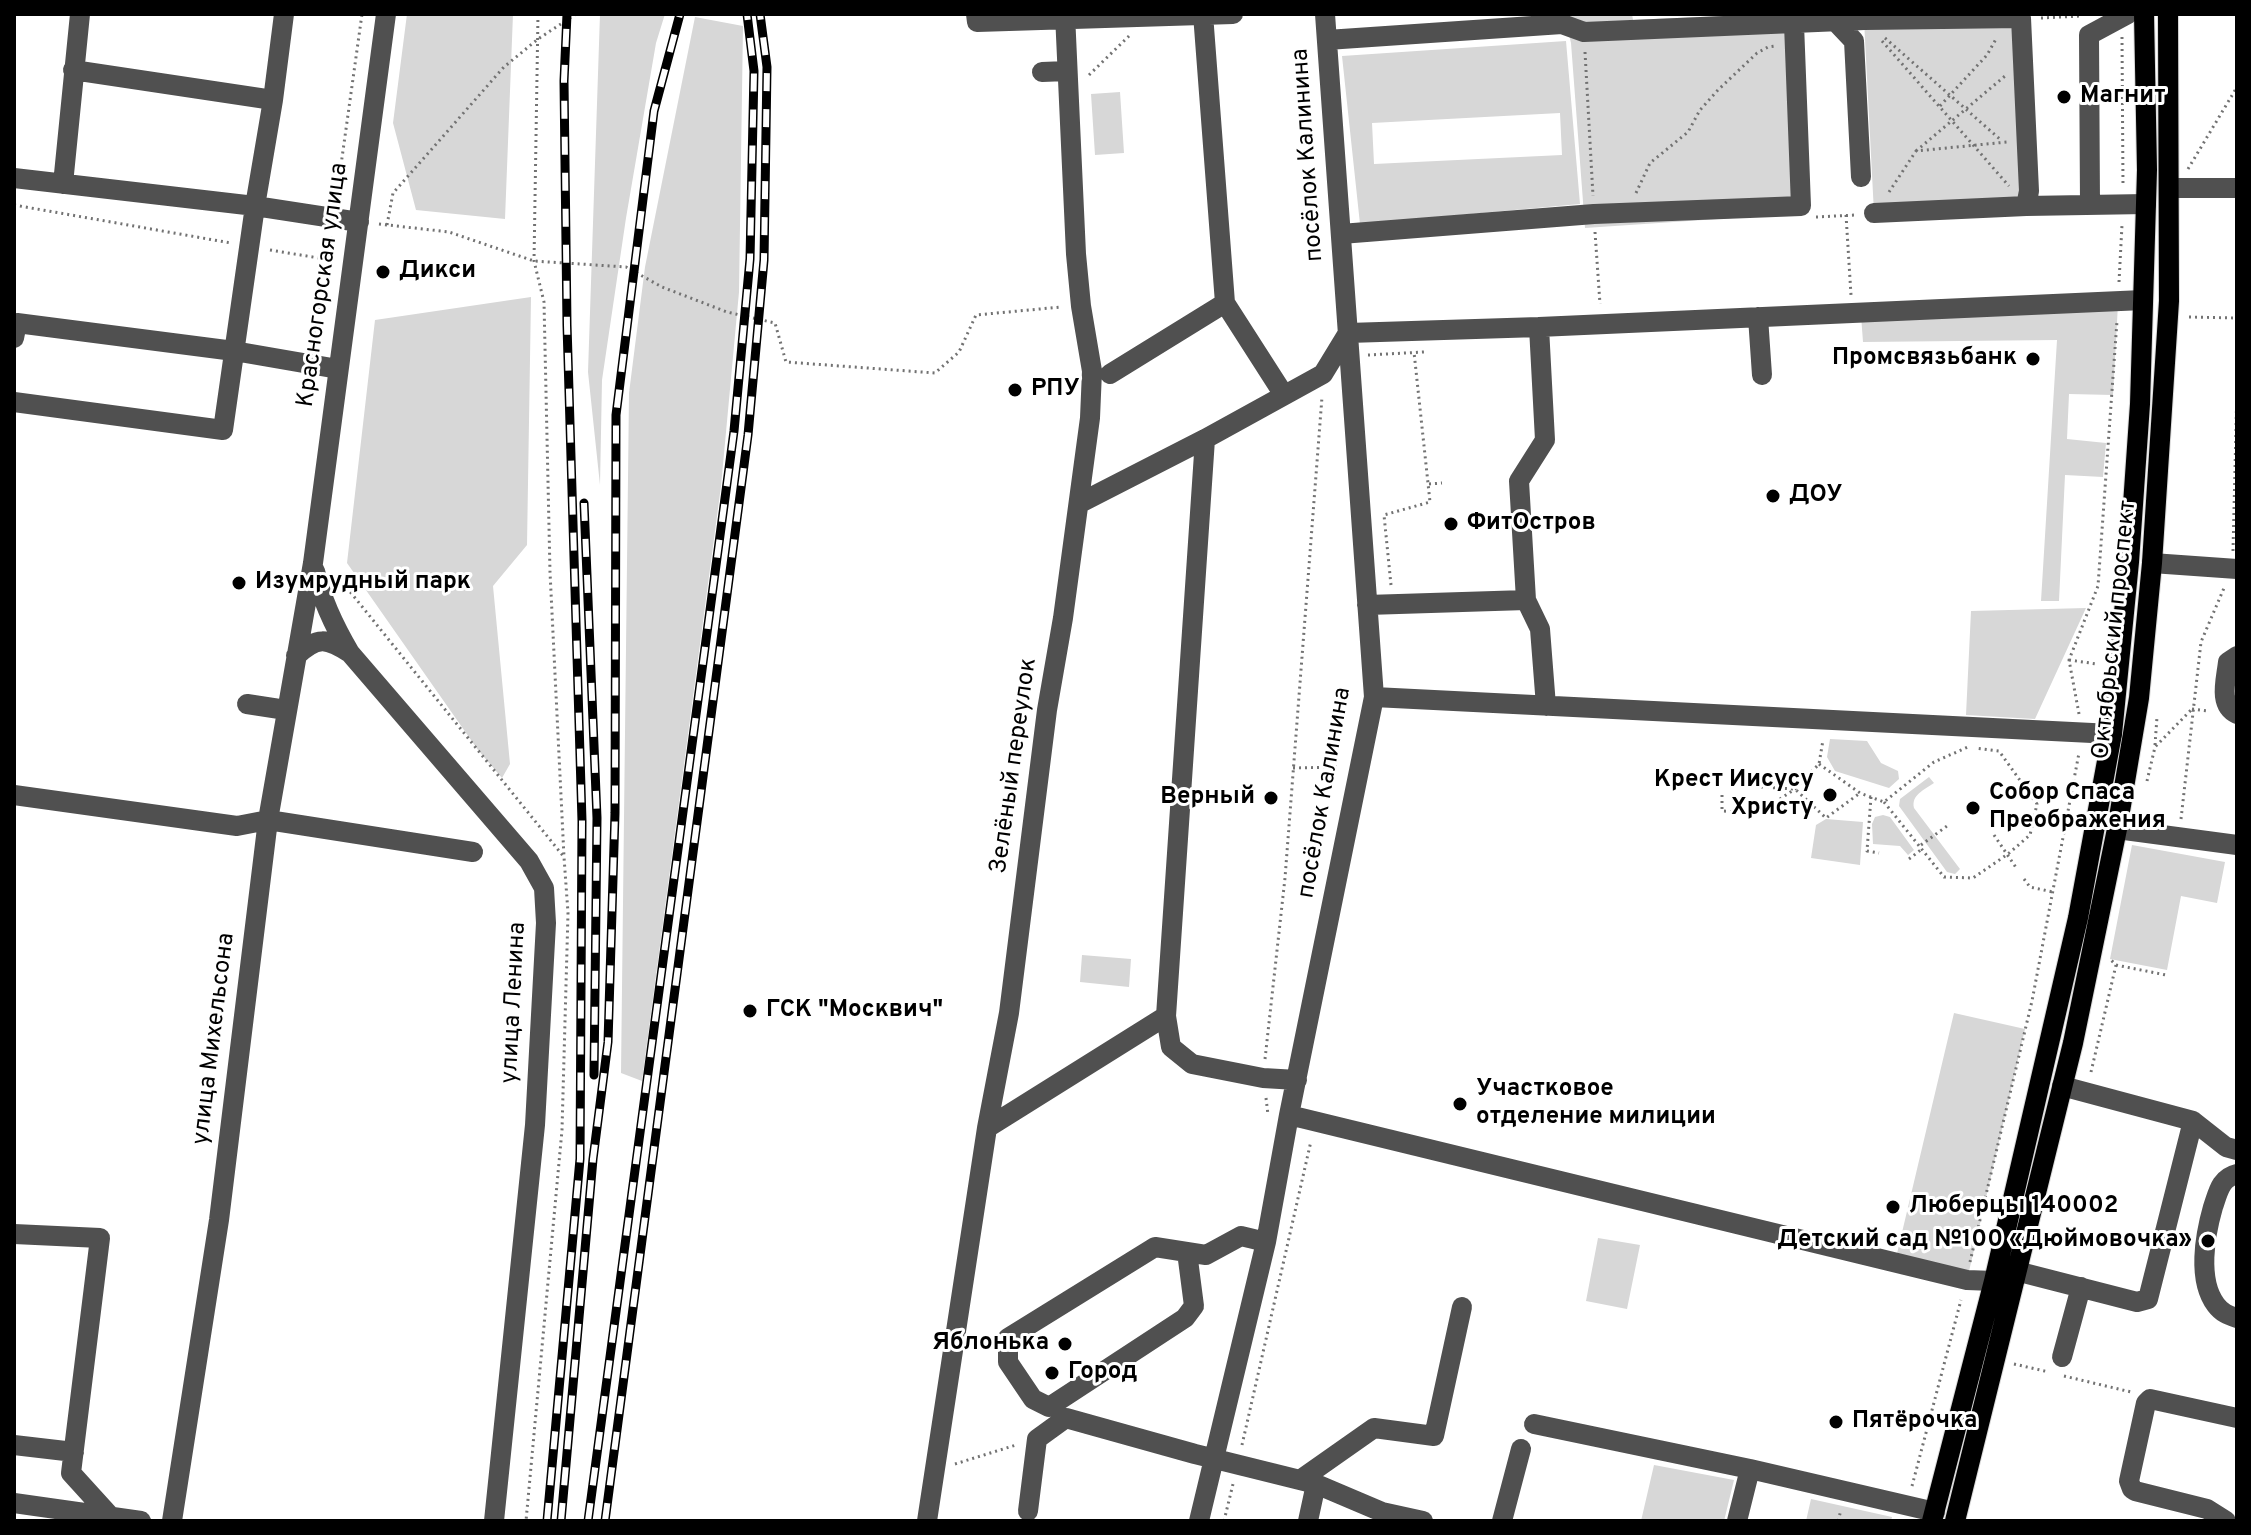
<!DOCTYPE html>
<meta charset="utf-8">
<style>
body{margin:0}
#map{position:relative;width:2251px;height:1535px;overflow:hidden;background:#fff;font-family:Overpass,sans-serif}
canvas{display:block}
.frame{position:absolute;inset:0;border:16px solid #000;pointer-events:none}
</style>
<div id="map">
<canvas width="2251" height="1535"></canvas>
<div class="frame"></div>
</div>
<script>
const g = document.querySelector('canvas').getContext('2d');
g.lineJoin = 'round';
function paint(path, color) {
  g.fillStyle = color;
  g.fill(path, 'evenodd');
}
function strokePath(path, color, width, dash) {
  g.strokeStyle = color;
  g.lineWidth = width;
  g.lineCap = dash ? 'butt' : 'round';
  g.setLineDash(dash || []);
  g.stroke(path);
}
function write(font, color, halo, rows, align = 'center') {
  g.font = font + ' Overpass,sans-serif';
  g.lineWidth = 6;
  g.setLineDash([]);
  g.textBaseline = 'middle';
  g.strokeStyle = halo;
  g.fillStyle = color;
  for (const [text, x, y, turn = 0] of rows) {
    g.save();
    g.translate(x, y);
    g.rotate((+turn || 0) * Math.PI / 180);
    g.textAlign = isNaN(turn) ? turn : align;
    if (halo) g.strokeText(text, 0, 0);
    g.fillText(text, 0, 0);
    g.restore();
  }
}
paint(new Path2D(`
 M407,14H513L505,219L416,210L393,123Z
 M600,14H665L656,43L626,218L602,380L600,485L588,372Z
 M1564,14H1632L1633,20L1765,14H1832L1798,29L1807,213L1585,228L1571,43Z
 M695,17L743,26L739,292L721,486L642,1081L621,1073L629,393L645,267Z
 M2021,18L2026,206L1874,213L1864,20Z
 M1566,41L1580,204L1360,224L1342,56ZM1560,113L1562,155L1374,164L1372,123Z
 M1120,92L1124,153L1095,155L1091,94Z
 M531,297L527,545L493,586L510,764L502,778L478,750L347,563L375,320Z
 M2118,304L2113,395L2069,394L2067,439L2106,443L2103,477L2065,475L2059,601H2041L2057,340L1863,342L1861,315Z
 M2086,608L2035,719L1966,715L1971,611Z
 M1830,739L1867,741L1881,763L1898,771L1899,779L1889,788L1835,771L1827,757Z
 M1929,777L1934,783C1924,790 1911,795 1914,808L1960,869L1955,874L1947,872L1899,806L1900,799Z
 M1883,815L1890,817L1914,850L1908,855L1900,846L1873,844L1872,824L1875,817Z
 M1826,819L1863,822L1860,865L1811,858L1816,825Z
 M2132,845L2225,862L2217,903L2181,896L2167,970L2110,959Z
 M1082,955L1131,959L1129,987L1080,982Z
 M1954,1013L2025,1029L1967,1280L1895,1262Z
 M1598,1238L1640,1245L1627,1309L1586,1301Z
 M1654,1465L1734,1480L1724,1521H1641Z
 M1811,1499L1892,1517L1891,1521H1806Z`), '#d7d7d7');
const major = new Path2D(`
 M1932,1521L1994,1281L2078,918L2112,734L2129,562L2140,404L2147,170L2144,14
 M1955,1521L2073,1043L2117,829L2139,698L2152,563L2169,301L2168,14`);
strokePath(major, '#dbdbdb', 22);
strokePath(new Path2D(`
 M538,14L534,261L544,302L550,572L564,857
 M2041,18L2081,16
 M2122,37L2123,186
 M1885,38L2002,141
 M1882,41L2009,186
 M1585,52L1593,196
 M1089,75L1129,36
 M1940,106L1987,55L1996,39
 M1916,151L2005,76
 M2188,169L2237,87
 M1889,192L1916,151L2007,142
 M1636,193L1650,163L1688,132L1700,110L1718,90L1757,53L1768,47L1775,46
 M336,201L362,14
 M14,205L231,243
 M1846,215L1851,295
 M1816,217L1856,215
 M379,224L449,232L534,261L626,267L662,287L727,312L775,323L786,362L935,373L959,352L976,315L1061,307
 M387,225L393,193L504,67L538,39L576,14
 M1595,232L1600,304
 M270,250L325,259
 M2119,282L2122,225
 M2189,317L2237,318
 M313,339L331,236
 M1368,355L1424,352
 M1429,484L1442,483
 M2233,551L2237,387
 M339,578L564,857L568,913L562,1130L526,1521
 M1391,585L1384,515L1430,502L1414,352
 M2069,660L2097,664
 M2192,709L2208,711
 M2079,714L2069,660L2098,586L2117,321
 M2155,745L2157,717
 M1819,764L1860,793L1884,802L1934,762L1968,747
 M1293,768L1341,767
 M2147,781L2155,747L2192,709
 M1761,787L1795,789L1826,818L1860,793
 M1722,795V811L1759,813L1795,789L1819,764L1823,740
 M1871,797L1867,851L1879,853
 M1884,802L1944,877L1973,878L2008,854L2030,835L2037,804L1999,751L1975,748
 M2181,819L2201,642L2224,588
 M1994,835L2017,869
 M1921,845L1947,826
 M1909,859L1922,849
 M2024,879L2030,887L2053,892
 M2116,965L2166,975
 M1265,1059L1285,878L1322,397
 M2091,1072L2116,965L2111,960
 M1266,1098L1268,1115
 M1970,1262L2032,1001L2079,753
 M2014,1364L2049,1372
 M2064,1376L2131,1392
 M1242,1445L1311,1141
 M955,1464L1016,1445
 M1912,1486L1961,1300
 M1224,1521L1233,1484
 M1838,1521L1841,1510`), '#727272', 3, [2, 4]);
strokePath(new Path2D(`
 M976,14L977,22L1233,14
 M1203,14L1225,303L1284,395
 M1836,14V22L1854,41L1861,177
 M1327,40L1562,24L1584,32L1864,20L2021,18L2029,191L2026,206
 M73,70L273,100
 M1042,72L1067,71
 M14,178L255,206L359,222
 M63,184L80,14
 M2169,188H2237
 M2090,204L2089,35L2128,14
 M1874,213L2026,206L2146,204
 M1341,234L1594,214L1801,206L1794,24
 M1758,317L1762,375
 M1348,333L1539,327L2143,300
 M14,338L17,323L234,351L338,369
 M1110,374L1225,303
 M14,402L223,430L255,206L273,100L284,14
 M1205,439L1166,1016L1171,1047L1192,1064L1263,1078L1297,1080
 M1080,503L1205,439L1323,374L1348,333
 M2152,563L2237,569
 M315,571C322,601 334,626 350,653L529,861L544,888L546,923L535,1125L494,1521
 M1526,600L1540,629L1546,706
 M1367,605L1526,600L1519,481L1545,440L1539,327
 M296,656C318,636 326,638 350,653
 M2237,656L2228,662C2226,680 2218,705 2237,714
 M1374,697L2112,734
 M247,704L286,710
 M14,795L237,826L268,820L473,852
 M2117,829L2237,845
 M1289,1115L1967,1280L1994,1281
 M2193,1121L2226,1147L2237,1150
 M987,1128L1166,1016
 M2237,1174C2220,1178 2218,1193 2213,1207C2205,1235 2197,1280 2216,1305C2222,1313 2228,1315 2237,1318
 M14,1234L100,1238L71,1473L111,1517
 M1187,1252L1194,1306L1185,1318L1049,1407L1033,1399L1008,1362V1338L1155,1247L1206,1255L1241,1236L1266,1242
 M2016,1271L2137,1302L2148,1299L2193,1121L2062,1086
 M2062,1357L2081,1287
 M1534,1424L1750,1469
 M14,1445L74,1452
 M1300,1480L1374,1428L1434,1436L1462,1307
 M1316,1484L1382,1512L1423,1521
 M14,1503L141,1521
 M1028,1511L1037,1439L1066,1418L1195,1454L1316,1484L1308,1521
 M172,1521L219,1220L268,820L313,563L386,14
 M927,1521L987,1128L1009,1013L1047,710L1063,618L1090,418L1092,371L1081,306L1076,254L1065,14
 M1199,1521L1266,1242L1289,1115L1374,697L1325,14
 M1502,1521L1521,1449
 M1737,1521L1750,1469L1935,1512
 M2226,1521L2207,1509L2135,1491L2132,1489L2129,1481L2146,1403L2150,1399L2237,1418`), '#505050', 20);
strokePath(major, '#000', 20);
const rail = new Path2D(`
 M584,503L597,818L594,1075
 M547,1521L580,1159L582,821L567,325L564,81L567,14
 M561,1521L593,1159L608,1042L615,813L616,415L654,111L680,14
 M588,1521L734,431L750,259L754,71L747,14
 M605,1521L748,435L764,260L767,67L760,14`);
strokePath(rail, '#000', 9);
strokePath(rail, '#fff', 6, [18]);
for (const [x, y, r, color] of [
 [2064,97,8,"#000"],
 [383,272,8,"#000"],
 [2033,359,8,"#000"],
 [1015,390,8,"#000"],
 [1773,496,8,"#000"],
 [1451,524,8,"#000"],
 [239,583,8,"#000"],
 [1830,795,8,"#000"],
 [1271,798,8,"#000"],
 [1973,808,8,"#000"],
 [750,1011,8,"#000"],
 [1460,1104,8,"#000"],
 [1893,1207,8,"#000"],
 [2208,1241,8,"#000"],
 [1065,1344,8,"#000"],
 [1052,1373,8,"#000"],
 [1836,1422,8,"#000"]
]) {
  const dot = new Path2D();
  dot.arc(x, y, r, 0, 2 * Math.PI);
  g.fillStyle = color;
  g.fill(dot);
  strokePath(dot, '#fff', 3);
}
write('bold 24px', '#000', '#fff', [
 ["Магнит",2080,97],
 ["Дикси",399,272],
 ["Промсвязьбанк",2017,359,"right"],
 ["РПУ",1031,390],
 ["ДОУ",1789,496],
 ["ФитОстров",1467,524],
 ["Изумрудный парк",255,583],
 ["Крест Иисусу",1814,781,"right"],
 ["Христу",1814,809,"right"],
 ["Собор Спаса",1989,794],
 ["Преображения",1989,822],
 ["Верный",1255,798,"right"],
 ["ГСК \"Москвич\"",766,1011],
 ["Участковое",1476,1090],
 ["отделение милиции",1476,1118],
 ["Люберцы 140002",1909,1207],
 ["Детский сад №100 «Дюймовочка»",2192,1241,"right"],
 ["Яблонька",1049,1344,"right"],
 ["Город",1068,1373],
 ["Пятёрочка",1852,1422]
], 'left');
write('24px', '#000', '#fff', [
 ["посёлок Калинина",1309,155,-94],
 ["Красногорская улица",324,285,-82],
 ["Октябрьский проспект",2116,630,-84],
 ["Зелёный переулок",1015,766,-82],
 ["посёлок Калинина",1326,793,-80],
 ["улица Ленина",515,1003,-87],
 ["улица Михельсона",215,1039,-83]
]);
</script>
